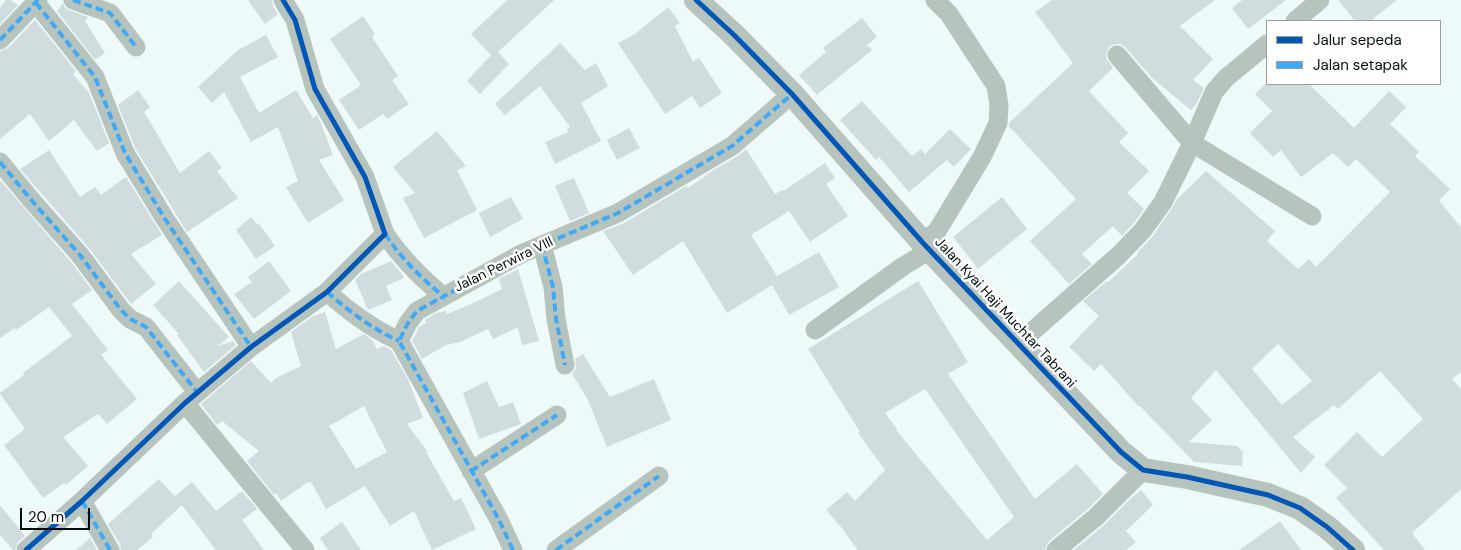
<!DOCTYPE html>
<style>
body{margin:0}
#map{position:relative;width:1461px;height:550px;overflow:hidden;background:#eefaf9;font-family:"DM Sans",sans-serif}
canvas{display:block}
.legend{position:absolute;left:1266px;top:20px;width:175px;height:65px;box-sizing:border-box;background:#fff;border:1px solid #9a9f9f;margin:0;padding:6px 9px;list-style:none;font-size:15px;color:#030f0f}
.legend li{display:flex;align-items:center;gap:10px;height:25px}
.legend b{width:25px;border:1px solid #9a9f9f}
.scale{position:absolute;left:20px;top:508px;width:70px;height:22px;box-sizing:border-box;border:2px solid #030f0f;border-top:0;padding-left:6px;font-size:15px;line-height:18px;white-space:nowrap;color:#030f0f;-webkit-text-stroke:4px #fff;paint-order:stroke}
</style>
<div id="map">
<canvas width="1461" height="550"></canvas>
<ul class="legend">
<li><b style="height:6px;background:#0057b8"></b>Jalur sepeda</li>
<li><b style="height:6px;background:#3fa9f5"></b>Jalan setapak</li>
</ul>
<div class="scale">20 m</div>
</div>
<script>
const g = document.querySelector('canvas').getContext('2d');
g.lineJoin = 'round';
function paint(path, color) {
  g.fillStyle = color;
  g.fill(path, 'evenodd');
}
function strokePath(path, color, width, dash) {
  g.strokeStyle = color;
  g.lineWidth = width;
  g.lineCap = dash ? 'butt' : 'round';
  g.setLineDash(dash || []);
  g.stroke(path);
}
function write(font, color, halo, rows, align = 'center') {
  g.font = font + ' "DM Sans",sans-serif';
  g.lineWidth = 5;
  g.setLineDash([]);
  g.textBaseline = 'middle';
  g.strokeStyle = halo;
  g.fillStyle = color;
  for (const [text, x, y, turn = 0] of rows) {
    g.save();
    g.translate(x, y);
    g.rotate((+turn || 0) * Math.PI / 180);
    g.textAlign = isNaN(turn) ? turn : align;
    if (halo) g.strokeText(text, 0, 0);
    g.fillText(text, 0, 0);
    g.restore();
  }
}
paint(new Path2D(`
 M6,0H11L18,5L0,24V8Z
 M248,0H272L273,6L278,14L265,24Z
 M507,0H554L498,52L509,64L480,94L467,81L491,55L471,34Z
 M1052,0H1215L1180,26L1213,59L1193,80L1204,88L1197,103L1191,110L1152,78L1125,47L1120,44H1114L1109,47L1107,51L1106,58L1113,68L1089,91L1128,133L1119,142L1149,171L1127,193L1144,209L1134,223L1122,236L1113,226L1082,254L1092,264L1069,284L1030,241L1076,199L1009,126V123L1073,63L1035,12Z
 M1242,0H1286L1248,29L1232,8Z
 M1338,0H1397L1370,21H1355Z
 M63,3L65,8L69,10L88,17L85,21L105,53L95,60L57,11Z
 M668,7L680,23L675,26L693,62L699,58L722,93L700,108L692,96L665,114L618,43L635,34Z
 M363,16L375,34L372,37L398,76L392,80L409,104L387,119L383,114L359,130L339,100L361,85L330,39Z
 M862,18L877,37L867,45L872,50L817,95L799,75L826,52L823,48Z
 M35,20L76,71L73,74L89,93L109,143L97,151L74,120L49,141L30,114L0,139V51L8,48Z
 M266,35L278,57L240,77L259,113L296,90L313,118L317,115L320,121L333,155L319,160L344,200L308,223L286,187L298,181L278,127L251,142L224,92L212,103L198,87L238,50Z
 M560,43L585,70L596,63L608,86L581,103L601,141L555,164L545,142L568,132L567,129L570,127L540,86L505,115L495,104Z
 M1265,84H1309L1354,128L1389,91L1406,107L1390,124L1419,152L1415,156L1450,189L1439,201L1461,227V372L1452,379L1461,389V489L1412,533L1425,550H1384L1336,498L1347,488L1324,465L1357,432L1382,457L1423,419L1380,371L1338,409L1334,405L1293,437L1315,457L1301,473L1216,370L1191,398L1212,420L1189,442L1237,446L1243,452L1242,466L1194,462L1140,406L1139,407L1101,364L1094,371L1069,347L1099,316L1083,301L1107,281L1108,282L1138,254L1137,253L1152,237L1172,208L1177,199L1206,171L1275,231L1267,241L1298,269L1309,259L1316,267L1390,192L1356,159L1348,167L1333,153L1301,177L1281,150L1273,157L1250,133L1272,111L1255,94ZM1278,344L1312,381L1282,405L1252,369Z
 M138,90L150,107L144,112L180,173L209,151L222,168L217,171L238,198L187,232L135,148L118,105Z
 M862,101L912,156L921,149L925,154L950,129L971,149L954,167L947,160L909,192L879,157L876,160L840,120Z
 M629,128L640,148L617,160L607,140Z
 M437,131L466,166L457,170L477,210L424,238L403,198L415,193L393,167Z
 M746,149L775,194L782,190L783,191L825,163L835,178L826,184L848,216L810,242L789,211L751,235L777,276L819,252L839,287L789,315L772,285L727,313L683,241L633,275L603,231L624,223L686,186L688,188L715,169L738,156Z
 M49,150L80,197L95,187L101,195L126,177L162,235L131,254L156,284L131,304L89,248L20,169Z
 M574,178L589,213L570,221L555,186Z
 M1,181L71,262L92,290L72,304L108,350L101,355L137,399L107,424L98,414L63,437L88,466L66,485L64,483L43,498L4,445L25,429L0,394V393L24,375L23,373L72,336L49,307L16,330L15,328L0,338V182Z
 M511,197L523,219L490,237L479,213Z
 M1002,197L1027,229L978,269L953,237Z
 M251,217L258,225L259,224L275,246L256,259L236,230Z
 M269,261L291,291L254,319L234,294L252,282L248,277Z
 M391,261L402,274L404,278L386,286L392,300L368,310L355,280L361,274Z
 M518,269L539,341L522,345L518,327L493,339L488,329L460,342L446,345L422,359L412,341L419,327L426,323L425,320L436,313L446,311L447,314L471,304L502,289L499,279Z
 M179,281L229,337L218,346L233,341L236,345L204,372L177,335L179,334L153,305Z
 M918,281L968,362L948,374L1035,499L1077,464L1103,494L1088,509L1049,541L1046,546L1045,550H858L845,533H846L826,510L847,492L855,501L885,470L858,433L860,432L808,349ZM925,389L1014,517L987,540L896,430L897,429L885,413Z
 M325,312L336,349L364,334L372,340L377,349L384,346L391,350L408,379L423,418L407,424L427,451L426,452L454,501L461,498L476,529L432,550L414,511L390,526L365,486L326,509L311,482L309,483L308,482L281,501L276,493L274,495L247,461L259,451L222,421L217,425L201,404L251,361L271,383L276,378L301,366L291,332L313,316ZM364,406L387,452L356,469L329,426Z
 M583,354L610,397L654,379L671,420L607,447L588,400L572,374L576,368L575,359Z
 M487,381L499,407L513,402L521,424L479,439L463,393Z
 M159,479L181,503L175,496L192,482L216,511L242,491L257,509L242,520L264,550H216L182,505L151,534L153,537L137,550H121L120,544L108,524Z
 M1141,490L1153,505L1126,531L1136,542L1126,550H1074L1103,526L1132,497Z
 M0,505L25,536L18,542L15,550H13L0,535Z
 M1280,521L1301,550H1239Z
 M342,522L361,550H328L320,538Z
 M90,538L97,550H76Z`), '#d1dcdf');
strokePath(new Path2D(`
 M73,0L110,13L136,47
 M36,3L95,77L125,153L165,219L251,347
 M1295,21L1320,0
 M0,40L38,0
 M1117,55L1192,143L1312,216
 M0,162L33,202L80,255L121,310L130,319L146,327L197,392
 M385,234C402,259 420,277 443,296
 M923,243L937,231L982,157L998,123L999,105L996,86L949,14L935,0
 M542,245L553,287L556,319L565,365
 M327,292C350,312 371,328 399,341
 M815,330L902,267L930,250
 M1018,344L1119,255L1143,230L1163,202L1192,143L1214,92L1226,78L1267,44
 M185,403L305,550
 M471,471L557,415
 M82,501L110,550
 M26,550L82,501L185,403L251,347L327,292L385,234L365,177L315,89L295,20L283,0
 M513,550L498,518L399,341L408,323L417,311L521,254L618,213L732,146L792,94
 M556,550L659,476
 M1056,550L1096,517L1143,470`), '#b7c4be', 19);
strokePath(new Path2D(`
 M696,0L734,35L792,94L923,243L1121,452L1143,470L1187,477L1268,495L1300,508L1327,527L1353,550`), '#b7c4be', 24);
strokePath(new Path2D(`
 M73,0L110,13L136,47
 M36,3L95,77L125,153L165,219L251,347
 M0,40L38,0
 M0,162L33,202L80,255L121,310L130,319L146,327L197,392
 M385,234C402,259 420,277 443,296
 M542,245L553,287L556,319L565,365
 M327,292C350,312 371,328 399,341
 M471,471L557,415
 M82,501L110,550
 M513,550L498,518L399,341L408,323L417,311L521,254L618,213L732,146L792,94
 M556,550L659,476`), '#3fa9f5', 4, [8, 4]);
strokePath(new Path2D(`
 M696,0L734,35L792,94L923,243L1121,452L1143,470L1187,477L1268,495L1300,508L1327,527L1353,550
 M26,550L82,501L185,403L251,347L327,292L385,234L365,177L315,89L295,20L283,0`), '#0057b8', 5);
write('14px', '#030f0f', '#fff', [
 ["Jalan Perwira VIII",504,265,-26],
 ["Jalan Kyai Haji Muchtar Tabrani",1005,313,47]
]);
</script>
